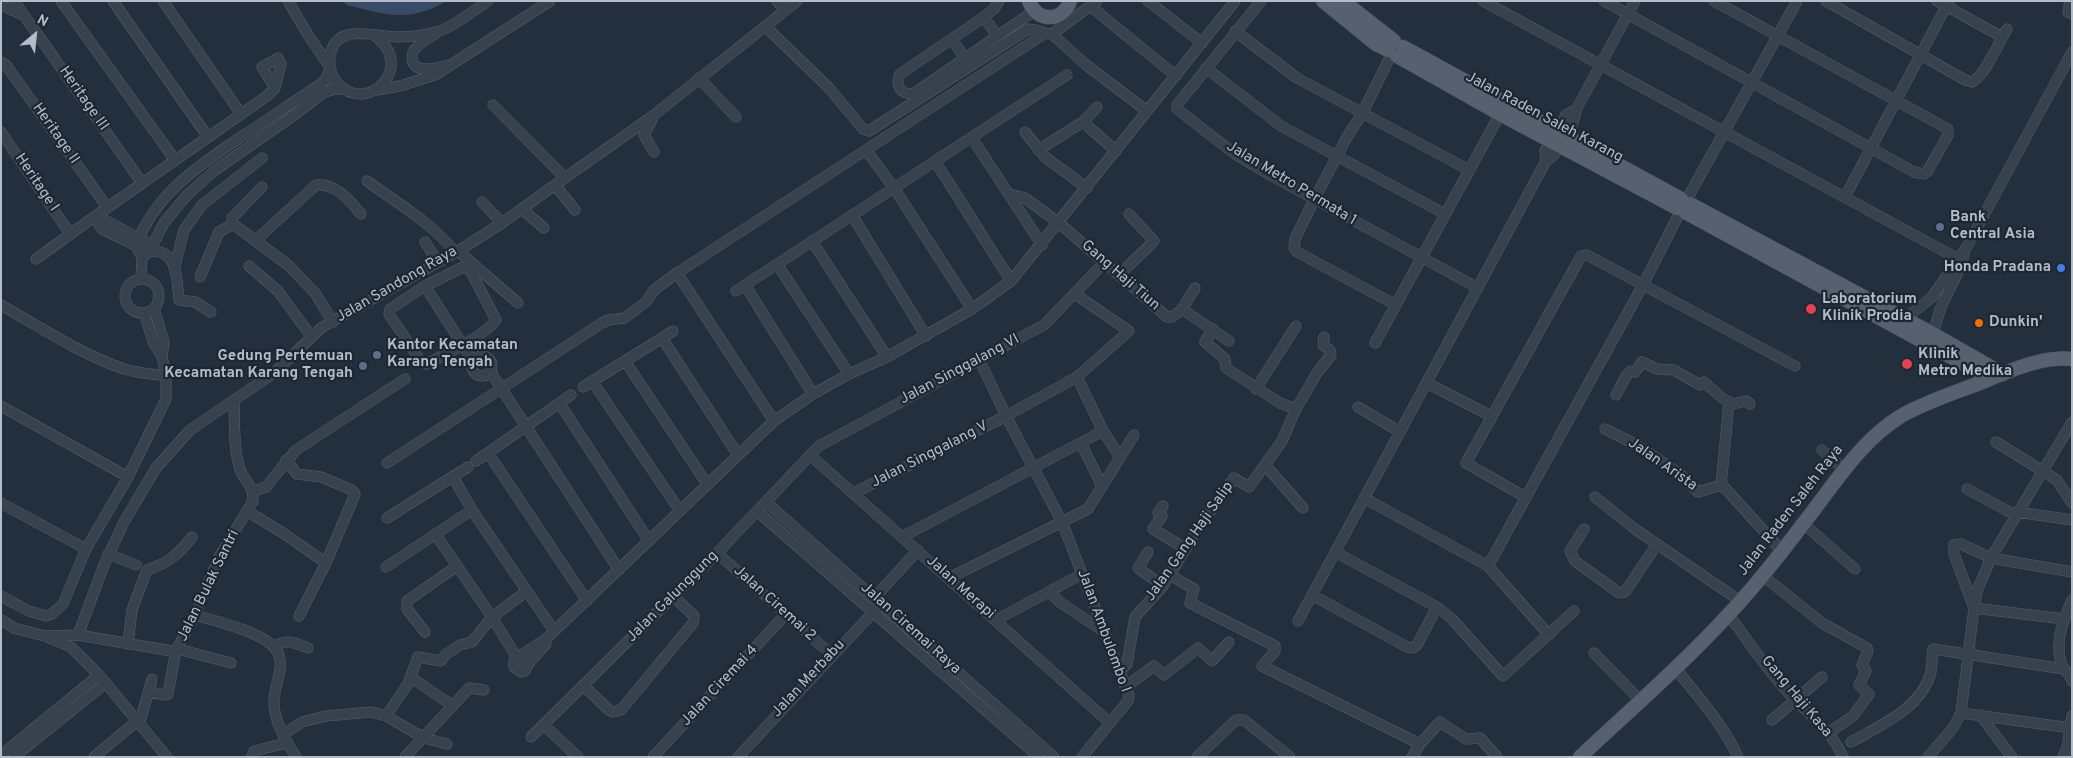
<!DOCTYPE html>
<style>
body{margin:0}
#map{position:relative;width:2073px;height:758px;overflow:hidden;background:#242f3e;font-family:Overpass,sans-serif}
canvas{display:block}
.frame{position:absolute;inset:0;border:2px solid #b4bcc9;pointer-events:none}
.north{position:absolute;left:10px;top:10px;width:50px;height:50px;-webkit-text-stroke:4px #1d2633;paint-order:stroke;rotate:28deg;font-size:14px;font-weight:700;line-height:20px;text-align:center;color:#b4bcc9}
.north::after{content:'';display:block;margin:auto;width:18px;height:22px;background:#b4bcc9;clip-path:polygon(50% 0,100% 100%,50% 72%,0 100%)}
</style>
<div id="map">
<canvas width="2073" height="758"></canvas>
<div class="frame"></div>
<div class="north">N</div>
</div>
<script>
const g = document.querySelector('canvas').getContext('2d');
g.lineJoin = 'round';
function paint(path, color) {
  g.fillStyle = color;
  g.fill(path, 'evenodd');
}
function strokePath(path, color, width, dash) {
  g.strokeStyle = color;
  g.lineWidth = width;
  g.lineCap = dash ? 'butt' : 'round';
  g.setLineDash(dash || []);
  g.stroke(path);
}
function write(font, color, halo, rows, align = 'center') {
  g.font = font + ' Overpass,sans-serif';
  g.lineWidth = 4.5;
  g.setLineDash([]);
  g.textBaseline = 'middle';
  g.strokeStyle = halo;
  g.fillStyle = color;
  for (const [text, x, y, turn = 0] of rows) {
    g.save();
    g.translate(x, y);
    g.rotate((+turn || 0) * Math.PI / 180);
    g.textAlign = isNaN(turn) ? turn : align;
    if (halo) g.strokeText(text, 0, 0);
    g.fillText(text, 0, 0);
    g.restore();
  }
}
paint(new Path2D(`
 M342,1H447C408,23 388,15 347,5Z`), '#394c67');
const minor = new Path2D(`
 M14,1L142,183
 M61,1L175,160
 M113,1L208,137
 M163,1L241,114
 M288,1L310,38L329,66
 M777,1L785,10
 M999,1L994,9L984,17L900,74C895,85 900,94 913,94L1034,11
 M1148,1L1202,43
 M1261,1L1177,105V109L1235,154L1272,176L1478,288
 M1483,1L1962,261
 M1604,1L1914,172L1924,174L1927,172L1948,135V129L1714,1
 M1826,1L1965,80L1972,82C1985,76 1999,42 2007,29
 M1937,1L2002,37
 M2070,1L2068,12L2072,14
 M1,5L23,15
 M1090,6L1176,76
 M984,17L997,36
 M765,26L829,88L863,129L869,131L1028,29C1037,29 1043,34 1052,34L1097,1
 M1235,31L1297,78L1469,170
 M435,34C429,38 421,42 416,48C413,50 412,54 412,58C414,75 435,68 446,66
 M1052,34L1085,64L1147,111
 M374,35C417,66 369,114 339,85C331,77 329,68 330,57C334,21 376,37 398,37C410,37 424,35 436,32C449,30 476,9 488,1
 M952,40L965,58
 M1391,55L1362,114L1347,137L1314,200L1295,239L1294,248L1297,252L1396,305
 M1,62L6,65L107,207
 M1206,68L1281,126L1445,214
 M699,78L736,117
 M377,90L400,86L435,75L550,1
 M493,105L565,178
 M653,118L644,135L654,152
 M1083,122L1116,151
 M1,132L70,234
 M1025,132L1045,157L1087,188
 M972,138L1042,245
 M866,150L894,188L972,309
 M1038,150L1083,122L1097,107
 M935,161L1011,281
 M1546,161L1545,151L1557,130L1566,115L1576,110
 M367,181C397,203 432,223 455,252
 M555,185L575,210
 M262,187L232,218L233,224L288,265L315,293L333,322
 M1010,194L1025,198L1059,223L1167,317H1172L1182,309L1195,288
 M1845,197L1949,1
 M1687,199L1797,1
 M482,202L502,223
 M522,209L544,228
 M852,215L926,336
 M94,217L102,229L149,252C178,247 177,281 179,300L195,302L211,312
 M94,217L105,220L152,245L155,250
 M255,241L316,185C336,183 349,200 361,214
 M812,241L887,357
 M425,242L438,262
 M458,251L518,303
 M142,257L149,252L164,223L187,195L214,171L290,118L323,93L334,89H344
 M36,259L94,217L267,96L275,88L281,64L278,58L262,67L275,88
 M777,264L849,374
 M175,266L184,230L202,205L262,158
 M249,266L278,291L311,336
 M463,267L470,270L496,320C485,336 445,354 427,364L421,362L389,314L390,309L425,286Z
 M677,273L774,421
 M1119,275L1154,241L1129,214
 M200,277L219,232L233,224
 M141,278L142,257L136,246C154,194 201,164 244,135C269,119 293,102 318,86L325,80L330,70
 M125 296a17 17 0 1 1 34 0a17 17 0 1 1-34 0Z
 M745,285L813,394
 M425,286L473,361
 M736,291L1067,75
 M1,305C41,328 81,354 124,369C138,373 152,374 166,376
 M154,308L164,342L162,356
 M1182,309L1229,341
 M1903,323L1905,319L1932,297L1965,250L2072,52
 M1213,329L1205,342L1225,359L1226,368L1280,403L1296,409
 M662,338L673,331
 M1931,339L1941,307L1959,270L1964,255
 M1375,343L1500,114
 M472 366a10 10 0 1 1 20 0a10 10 0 1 1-20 0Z
 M979,359L1006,416L1062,522L1129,695L1128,701L1082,757
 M625,361L707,484
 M490,371L619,570
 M1077,377L1103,431L1120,457
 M592,381L680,511
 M1427,383L1491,416
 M583,387L662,338L738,455
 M1256,389L1296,326
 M1616,395L1626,376L1631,371L1635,372L1642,362L1657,369L1674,370L1700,385L1704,382L1722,398L1733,404L1746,401L1750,404
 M560,404L649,541
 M1,406L128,477
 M1358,407L1400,432
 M1605,429L1637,445L1679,473L1698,492L1718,486L1725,488L1782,551
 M1996,442L2057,480L2072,503
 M1081,443L1102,486
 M1822,450L1844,470
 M488,453L587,601
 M810,455L1110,723
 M286,460L297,474L321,477L352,490L355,494L326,563L299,616
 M476,461L571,395
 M387,463L602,323L608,320L625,318L647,301L654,290L677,273L1044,34
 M1265,465L1303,508
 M453,477L472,510L554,631
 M1721,486L1729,402
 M1967,489L2015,515
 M254,491L266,487L296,450L405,379
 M854,493L1006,416L1077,377L1129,331L1075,294
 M1525,497L1466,463L1581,256L1587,255L1795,366
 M1595,497L1635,529L1740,601
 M1364,498L1488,566L1549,635
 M766,502L1054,757
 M1,503L86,549
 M1163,506L1158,513L1162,516L1153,529L1186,549
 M247,511L283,533L326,563
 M757,511L1039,757
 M2017,512L2072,520
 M387,518L468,467
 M1803,523L1855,569
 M1584,529L1570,551L1575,561L1619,593L1625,592L1657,544
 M436,535L492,617L517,658
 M902,537L1103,431
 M1148,552L1138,568L1163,586
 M1335,552L1437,607L1452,619L1503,676L1574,611
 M717,553L832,655
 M108,554L136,565
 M1488,566L1643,285L1680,212
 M386,567L472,510
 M1170,575L1194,589L1190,603L1275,646V651L1262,666L1420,744
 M1762,575L1822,623L1867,648L1868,651L1862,665L1866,671L1859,685L1869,694L1853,716L1827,734
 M949,578L1088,509L1134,435
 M1049,592L1061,603L1103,631
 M1312,595L1407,647L1413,648L1417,645L1437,607
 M1,596L29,611L46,616L52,614L63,604L86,549L128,477L166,399V376L162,356L154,344L144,313
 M875,597L918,550
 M2072,600C2063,620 2053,646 2063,667C2066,672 2070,675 2072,681
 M195,615C216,621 258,631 273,646C289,662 274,683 274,701C273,720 286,741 296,757
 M1729,615C1747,639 1765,667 1785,689C1804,711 1831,729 1843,757
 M2064,619L1974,608L1954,554V545L1961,544L1991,558L2072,572
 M1,620L14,628L45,636L78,635L172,651L176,650
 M996,620L1082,574
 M1298,621L1546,161C1559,154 1575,125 1576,110L1635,1
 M425,632L407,609V601L457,566
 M78,635L104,565L124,522L156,468L190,430L274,373L321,328L458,251L502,223L555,185L654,115L797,1
 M47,637L71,647L99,675L167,757
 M128,644L132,610L147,570C168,563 178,555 192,537
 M274,647C286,638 295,643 308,648
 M178,649L231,663
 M1594,653L1641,701
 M521,657L525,658L528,664L525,671L521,672L514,667V661L517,658L547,638L774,421L813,394L849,374L887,357L972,309L1011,281L1235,1
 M528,664L546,644
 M1676,669C1698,697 1723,724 1738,757
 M1119,671L1127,664L1135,617L1163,586L1197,530L1234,478L1249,487L1282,441L1296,409L1317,373L1331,355L1330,350L1323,345L1324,337
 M409,681L418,657L441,661L445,655L460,645L472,642L492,617L527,591
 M584,686L609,710L613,712L621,710L693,623L694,616L673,596
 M1125,687L1154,666L1164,675L1198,648L1212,661L1229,642
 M149,692L165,695L168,694L176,650L195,615L219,557L253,501C254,484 242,480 239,466C233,445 235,422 234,400
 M1961,713L2071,728
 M1980,715L2012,757
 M386,716L412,678L453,706
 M1772,720L1822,677
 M139,725L152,679
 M545,726L578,757
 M284,734L302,722L326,716L371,712L386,716L424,738L447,744
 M531,737L717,553L819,446L1044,325L1098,269
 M1851,742C1881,725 1921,709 1931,672C1932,665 1932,657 1933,649L2064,669
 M1,755L99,675
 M14,757L106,683
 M94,757L137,721
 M252,757L254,751L286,743
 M405,757L469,688L484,690
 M653,757L786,614
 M738,757L878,607
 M1197,757L1236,720H1244L1290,757
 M1412,757L1420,744L1440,722L1466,739L1480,738L1497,757
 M1928,757L1953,728L1961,713L1974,608L1977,591L1991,558L2072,422
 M2063,757L2067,748L2072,716`);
const major = new Path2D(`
 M1029,1C1037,23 1063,22 1070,1
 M1323,1L1376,44L1388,50
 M1343,1L1394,41
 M1403,47L1681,199
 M1397,56L1500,114L1677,208
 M1690,204L1933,334L2003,374
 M1685,212L1990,378
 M1580,757C1630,710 1682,665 1728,615C1760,581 1788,544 1816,507C1841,474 1865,438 1901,416C1927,401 1957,392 1985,381C2011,370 2043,356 2072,359`);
strokePath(minor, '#565f6c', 11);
strokePath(major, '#414a57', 15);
strokePath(minor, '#38414e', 10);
strokePath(major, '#56606e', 14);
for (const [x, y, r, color] of [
 [1940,227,5,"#5c6f8a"],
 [2061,268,5,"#3f7fe0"],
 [1811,309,6,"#e0444e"],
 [1979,323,5,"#e8710a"],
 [377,355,5,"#5c6f8a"],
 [1907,364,6,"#e0444e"],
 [363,366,5,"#5c6f8a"]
]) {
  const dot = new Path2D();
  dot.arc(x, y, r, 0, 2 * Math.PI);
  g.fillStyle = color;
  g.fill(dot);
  strokePath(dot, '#1d2633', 2);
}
write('15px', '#b4bcc9', '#1d2633', [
 ["Heritage III",83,99,55],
 ["Jalan Raden Saleh Karang",1544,118,28],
 ["Heritage II",55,134,55],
 ["Heritage I",36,183,56],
 ["Jalan Metro Permata 1",1291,184,31],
 ["Gang Haji Tiun",1120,276,41],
 ["Jalan Sandong Raya",397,285,-30],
 ["Jalan Singgalang VI",960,370,-28],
 ["Jalan Singgalang V",930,455,-27],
 ["Jalan Arista",1662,465,35],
 ["Jalan Raden Saleh Raya",1791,511,-52],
 ["Jalan Gang Haji Salip",1190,542,-55],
 ["Jalan Bulak Santri",209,586,-64],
 ["Jalan Merapi",960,588,42],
 ["Jalan Galunggung",673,597,-45],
 ["Jalan Ciremai 2",774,604,42],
 ["Jalan Ciremai Raya",910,629,42],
 ["Jalan Ambulombo I",1103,631,70],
 ["Jalan Merbabu",809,679,-47],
 ["Jalan Ciremai 4",720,686,-47],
 ["Gang Haji Kasa",1796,697,50]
]);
write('bold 15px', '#b4bcc9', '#1d2633', [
 ["Bank",1950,218],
 ["Central Asia",1950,235],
 ["Honda Pradana",2051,268,"right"],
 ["Laboratorium",1822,300],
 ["Klinik Prodia",1822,317],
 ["Dunkin'",1989,323],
 ["Kantor Kecamatan",387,346],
 ["Karang Tengah",387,363],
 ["Klinik",1918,355],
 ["Metro Medika",1918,372],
 ["Gedung Pertemuan",353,357,"right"],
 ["Kecamatan Karang Tengah",353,374,"right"]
], 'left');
</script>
